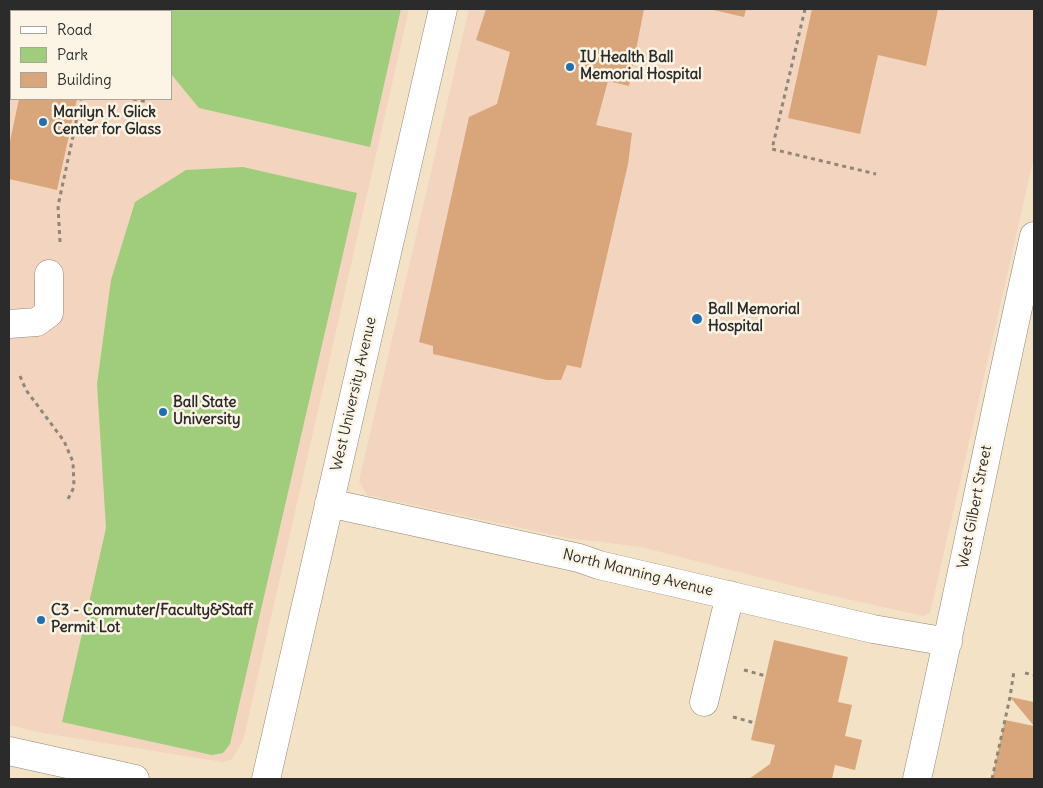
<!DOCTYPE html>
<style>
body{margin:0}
#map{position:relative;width:1043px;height:788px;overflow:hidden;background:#f3e2c5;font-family:Delius,sans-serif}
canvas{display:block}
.frame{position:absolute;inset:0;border:10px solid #2b2b2b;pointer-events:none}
.legend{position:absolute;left:10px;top:10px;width:162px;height:90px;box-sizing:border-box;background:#fcf5e5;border:1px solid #a8a49b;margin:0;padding:6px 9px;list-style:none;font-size:15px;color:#2b2b2b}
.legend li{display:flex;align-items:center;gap:10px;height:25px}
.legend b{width:25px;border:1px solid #a8a49b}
</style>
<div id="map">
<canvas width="1043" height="788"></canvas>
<div class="frame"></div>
<ul class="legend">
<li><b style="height:6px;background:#fff"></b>Road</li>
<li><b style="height:14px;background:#9fcd7b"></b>Park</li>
<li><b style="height:14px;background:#d9a67c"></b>Building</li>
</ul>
</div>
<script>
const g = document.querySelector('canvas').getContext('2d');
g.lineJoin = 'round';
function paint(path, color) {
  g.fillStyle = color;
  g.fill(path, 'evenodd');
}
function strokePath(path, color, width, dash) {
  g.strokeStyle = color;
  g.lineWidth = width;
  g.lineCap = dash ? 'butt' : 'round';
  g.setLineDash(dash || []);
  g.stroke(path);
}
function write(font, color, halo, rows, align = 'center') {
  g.font = font + ' Delius,sans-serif';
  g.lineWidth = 5;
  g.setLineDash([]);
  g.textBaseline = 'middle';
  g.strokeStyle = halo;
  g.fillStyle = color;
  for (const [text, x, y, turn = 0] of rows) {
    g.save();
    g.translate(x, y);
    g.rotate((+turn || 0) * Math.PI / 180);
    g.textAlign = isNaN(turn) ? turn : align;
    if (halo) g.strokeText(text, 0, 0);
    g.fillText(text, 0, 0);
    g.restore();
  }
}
paint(new Path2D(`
 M9,9H409L243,741L232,759L223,762L43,733L9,725ZM11,11H171V99H11Z
 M469,9H1034V157L930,613L923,616L825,594L641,547L568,538L367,495L359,481Z`), '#f3d4bf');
paint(new Path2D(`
 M149,9H401L370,147L199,108L171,74V11H150Z
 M243,167L357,193L230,744L223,753L212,755L62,722L106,528L97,384L111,280L135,202L186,170Z`), '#9fcd7b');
paint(new Path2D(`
 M486,9H644L629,86L608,81L596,125L632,133L628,164L581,368L567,365L561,380H547L433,354V346L419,342L469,117L497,104L510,52L476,40Z
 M709,9H746L744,17Z
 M812,9H938L926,66L878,55L860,134L788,118Z
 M19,99H77L57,190L9,179V146Z
 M774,640L848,657L838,702L852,705L845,736L862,740L855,770L835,765L832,779H749L770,764L775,745L751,740Z
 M1010,697L1034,702V726Z
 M1005,720L1034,726V779H992Z`), '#d9a67c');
const minor = new Path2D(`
 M9,324L37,322L49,313V274
 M329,503L579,558L599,565L873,629L948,642
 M704,702L730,595
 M266,779L443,9
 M917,779C958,598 993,416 1034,236`);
const major = new Path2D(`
 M9,751L135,779`);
strokePath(minor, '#8f8678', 29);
strokePath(major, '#8f8678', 29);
strokePath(new Path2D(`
 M805,9L772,149L876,174
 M104,11V9
 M133,99L148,102
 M60,242L58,206L81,99
 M20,376L26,390L64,441L73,462L74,487L67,501
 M744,670L766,676
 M1025,673L1034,675
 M733,717L755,723
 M992,779L1010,697L1014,671`), '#8f8678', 3, [4, 4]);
strokePath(minor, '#fff', 28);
strokePath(major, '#fff', 28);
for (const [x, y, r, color] of [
 [570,67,5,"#1f6fb2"],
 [43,122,5,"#1f6fb2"],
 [697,319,6,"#1f6fb2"],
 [163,412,5,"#1f6fb2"],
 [41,620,5,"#1f6fb2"]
]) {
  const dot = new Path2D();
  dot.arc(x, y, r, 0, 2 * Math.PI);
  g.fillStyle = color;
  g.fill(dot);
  strokePath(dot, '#fcf5e5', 2);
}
write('bold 15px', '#2b2b2b', '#fcf5e5', [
 ["IU Health Ball",580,58],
 ["Memorial Hospital",580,75],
 ["Marilyn K. Glick",53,113],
 ["Center for Glass",53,130],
 ["Ball Memorial",708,310],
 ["Hospital",708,327],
 ["Ball State",173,403],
 ["University",173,420],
 ["C3 - Commuter/Faculty&Staff",51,611],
 ["Permit Lot",51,628]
], 'left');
write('15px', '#2b2b2b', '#fcf5e5', [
 ["West University Avenue",354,394,-77],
 ["West Gilbert Street",975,507,-79],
 ["North Manning Avenue",638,573,14]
]);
</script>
